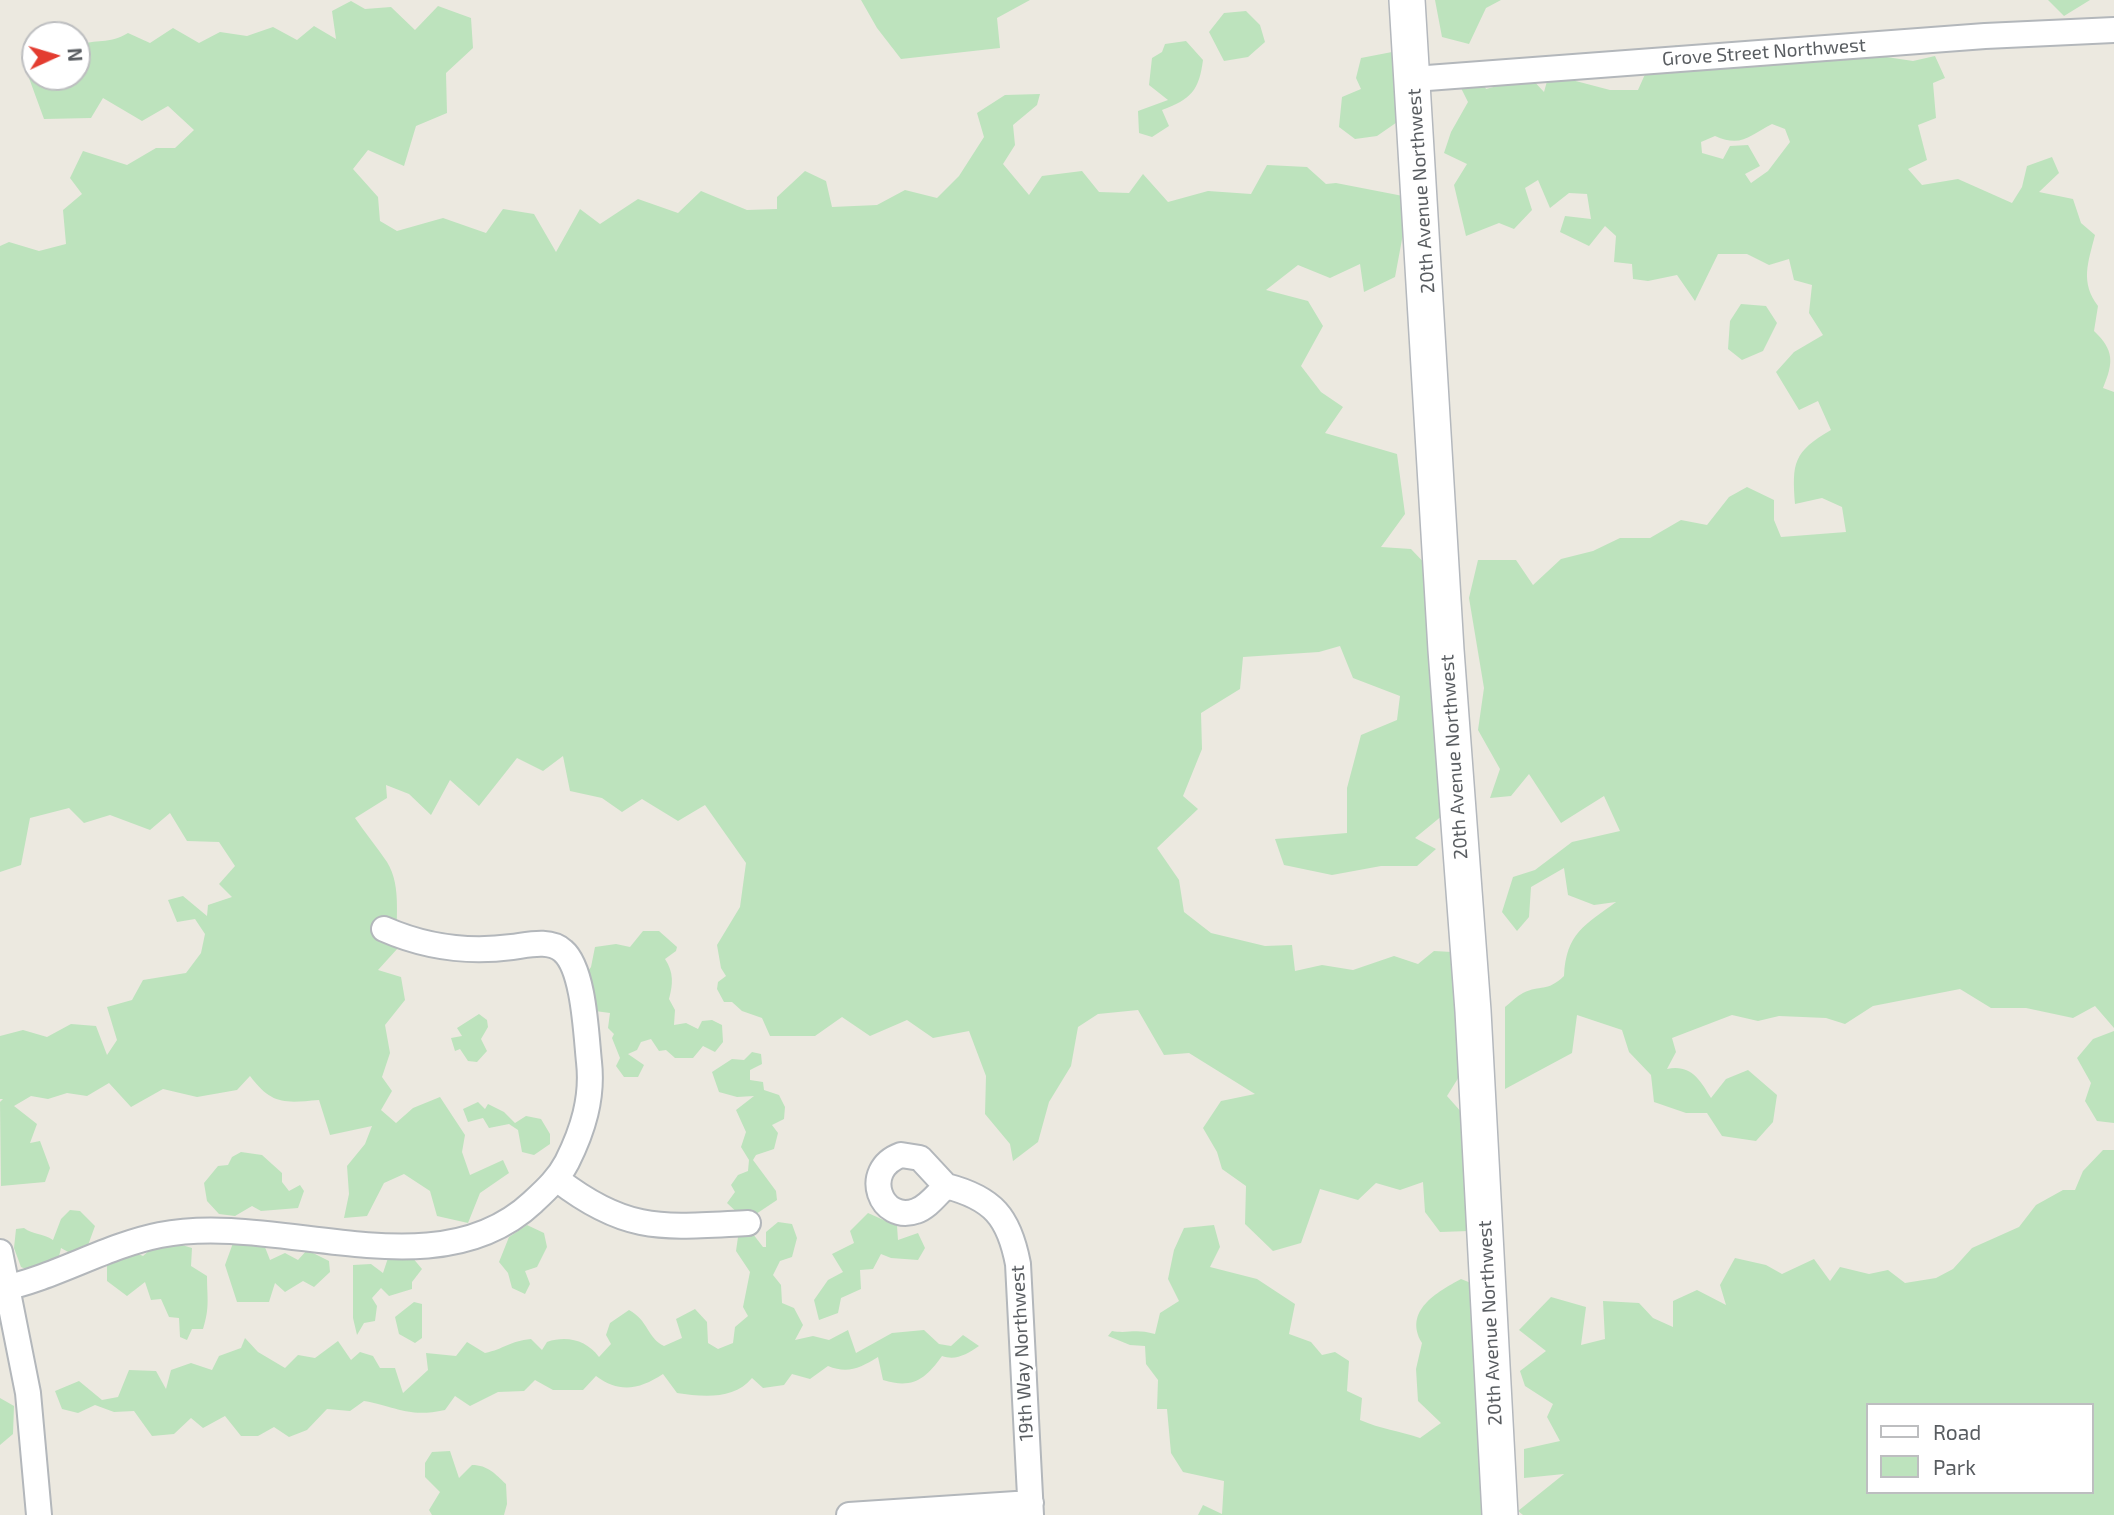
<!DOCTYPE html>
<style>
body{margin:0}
#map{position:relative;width:2114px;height:1515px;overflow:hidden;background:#ece9e0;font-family:"Exo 2",sans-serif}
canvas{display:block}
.legend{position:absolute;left:1866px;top:1403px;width:228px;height:91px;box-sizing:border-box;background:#fff;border:2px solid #bdbec0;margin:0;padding:9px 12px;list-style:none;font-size:21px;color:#595d61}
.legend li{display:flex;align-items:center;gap:14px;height:35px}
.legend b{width:35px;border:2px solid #bdbec0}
.north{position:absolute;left:21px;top:21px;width:70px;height:70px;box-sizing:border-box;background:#fff;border:2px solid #bdbec0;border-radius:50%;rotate:86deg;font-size:19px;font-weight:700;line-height:28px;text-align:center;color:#595d61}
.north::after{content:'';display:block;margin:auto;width:24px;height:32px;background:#e33c30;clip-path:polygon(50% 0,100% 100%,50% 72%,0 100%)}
</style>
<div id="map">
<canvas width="2114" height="1515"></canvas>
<ul class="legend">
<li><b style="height:9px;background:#fff"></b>Road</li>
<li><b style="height:19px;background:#bde3bd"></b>Park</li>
</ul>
<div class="north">N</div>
</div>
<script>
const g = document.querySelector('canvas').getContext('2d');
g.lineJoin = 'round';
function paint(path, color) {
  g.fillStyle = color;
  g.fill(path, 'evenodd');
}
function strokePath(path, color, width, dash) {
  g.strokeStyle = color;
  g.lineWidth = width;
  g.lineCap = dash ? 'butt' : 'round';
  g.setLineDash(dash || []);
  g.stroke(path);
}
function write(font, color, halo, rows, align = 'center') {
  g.font = font + ' "Exo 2",sans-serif';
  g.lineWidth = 6;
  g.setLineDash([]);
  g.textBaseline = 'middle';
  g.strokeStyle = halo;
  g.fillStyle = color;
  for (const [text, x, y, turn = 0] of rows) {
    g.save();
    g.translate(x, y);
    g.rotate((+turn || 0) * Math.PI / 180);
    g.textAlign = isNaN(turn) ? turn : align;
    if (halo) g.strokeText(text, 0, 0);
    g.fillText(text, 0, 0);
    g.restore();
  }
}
paint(new Path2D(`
 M861,0H1030L997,18L1000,48L901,59L877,28Z
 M1435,0H1501L1486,8L1469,44L1442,37Z
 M2048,0H2090L2064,16Z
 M351,1L365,9L391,7L415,30L438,6L471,18L473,48L446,73L447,113L416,126L404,166L368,150L353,169L378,197L380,221L397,231L443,218L486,233L503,209L534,214L556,252L580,209L600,224L638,199L678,213L701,191L747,210L777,209V197L805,171L826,181L832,207L877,205L905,190L937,198L959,176L984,137L977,113L1005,95L1040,94L1037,105L1013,125L1015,145L1003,164L1029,195L1042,176L1082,171L1099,192L1129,193L1143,174L1168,202L1208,191L1251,194L1267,165L1307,167L1326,184L1336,183L1403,196V234L1395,277L1364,292L1360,264L1330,278L1298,265L1266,290L1308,301L1323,326L1301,366L1321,392L1343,407L1325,433L1397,454L1405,514L1381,547L1411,549L1431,570L1460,752L1439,799L1443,815L1415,838L1436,849L1417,866H1381L1332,875L1284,865L1275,839L1347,833V788L1361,735L1397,720L1400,696L1353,678L1340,646L1319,652L1243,657L1240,689L1201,713L1202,749L1183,796L1198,809L1157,848L1179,880L1184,912L1211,933L1265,946L1292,945L1295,971L1322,965L1353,970L1394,956L1418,964L1434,951L1452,952L1467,1064L1447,1096L1463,1114L1469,1231L1440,1232L1425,1212L1423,1182L1400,1190L1376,1183L1358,1200L1320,1189L1301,1243L1273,1251L1245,1224L1246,1186L1222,1169L1217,1152L1203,1128L1221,1101L1255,1094L1189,1053L1164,1055L1138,1010L1098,1014L1078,1027L1071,1066L1049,1102L1038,1142L1013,1161L1010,1144L985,1114L986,1076L969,1031L933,1038L907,1020L870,1036L842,1017L815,1036H770L762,1018L742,1011L732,1002H724L717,989L718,982L726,976L721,968L717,945L740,907L746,863L705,805L678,821L642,799L622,812L602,798L570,791L563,756L543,771L517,758L479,806L450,780L431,815L409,794L386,785L387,798L355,818C365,833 377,847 387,862C403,888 394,921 398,948L378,970L401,977L405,1000L385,1025L390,1053L382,1077L392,1091L381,1110L396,1123L413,1108L440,1097L465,1135L462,1152L470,1175L503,1160L509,1173L480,1193L468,1223L437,1216L430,1191L404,1174L384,1183L367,1216L344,1218L349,1194L347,1166L365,1144L372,1126L330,1135L319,1100C284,1103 272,1105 250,1076L237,1090L197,1097L163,1089L131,1107L109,1083L87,1096L67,1093L48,1099L31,1096L14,1106L37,1124L30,1143L40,1141L50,1168L45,1182L1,1186L0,1102L3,1099H0V1036L23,1030L47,1037L71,1024L96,1026L107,1055L117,1040L107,1007L132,1000L143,980L186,973L201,953L205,934L195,919L177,922L168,900L183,896L207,916L208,905L232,897L219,884L235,866L219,842L187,841L170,813L150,830L110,815L84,823L69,808L30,818L21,865L0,872V246L9,242L39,251L66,244L63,210L82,194L70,178L83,151L127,165L156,148H175L194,130L168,106L142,121L103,98L91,118L44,119L29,78L35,71V77H77V46C97,38 108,45 128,33L150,43L173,28L199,43L220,32L247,36L273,27L297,40L314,26L336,39L332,11Z
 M1246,11L1260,25L1265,42L1248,57L1224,61L1209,32L1224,13Z
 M1186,41L1203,60C1199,91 1191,99 1162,110L1169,126L1152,137L1139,133L1138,111L1168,100L1149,85L1152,58L1162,52L1165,44Z
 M1676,45L1698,63L1807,55L1841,60L1860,53L1913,61L1935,56L1945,78L1933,83L1936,118L1918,125L1927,160L1908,169L1922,185L1958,179L2012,203L2022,187L2027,166L2052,157L2059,173L2039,192L2073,199L2081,223L2095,235C2088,263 2080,282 2098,306L2094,331C2114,350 2114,362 2103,388L2114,392V1028L2095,1006L2073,1018L2026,1008H1991L1960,989L1873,1006L1845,1024L1826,1018L1779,1016L1758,1021L1732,1015L1672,1038L1676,1052L1667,1069C1691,1064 1700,1080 1711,1098L1726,1079L1748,1070L1777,1095L1773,1122L1756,1141L1722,1136L1707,1113H1686L1654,1102L1651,1075L1629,1052L1622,1030L1577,1015L1572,1053L1505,1089V1007C1511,1002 1517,996 1523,993C1541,984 1546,993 1564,976C1566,933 1585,925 1616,902L1594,905L1568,895L1564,868L1531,887L1529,917L1517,931L1502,912L1513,877L1535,870L1572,842L1620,831L1604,796L1561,823L1529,774L1511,796L1490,798L1500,769L1478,730L1484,688L1469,598L1478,560H1516L1533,585L1561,559L1593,551L1620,538H1650L1681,520L1707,525L1729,497L1747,487L1774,500V520L1781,537L1846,532L1842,507L1822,498L1795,504C1792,463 1793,452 1831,430L1818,401L1799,410L1776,372L1794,352L1823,335L1809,313L1812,285L1794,280L1789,259L1769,265L1747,254H1718L1695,301L1677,275L1648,281L1633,279L1632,264L1614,262L1616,236L1605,226L1589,246L1560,232L1565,216L1591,219L1587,194L1569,193L1550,208L1538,180L1525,188L1532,210L1514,229L1499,223L1466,236L1454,185L1467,164L1444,153L1451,132L1468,102L1461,88L1482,81L1486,89L1530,77L1544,92L1549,74L1610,90H1638L1646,72ZM1772,124L1785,129L1790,142L1768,171L1751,183L1745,174L1760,166L1748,145L1730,146L1723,159L1702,153L1701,142L1715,136C1742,148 1750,135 1772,124Z
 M1392,52L1411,72L1416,109L1377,136L1355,139L1339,127L1342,97L1361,89L1356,78L1361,58Z
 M1741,304L1766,306L1777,323L1763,351L1742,360L1728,349L1730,321Z
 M643,931H659L677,947L676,951L665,959C674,973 673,984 669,999L675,1010L674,1025L686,1023L698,1029L702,1021L712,1020L722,1025L723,1042L715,1052L703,1046L693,1058H675L666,1050L659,1051L651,1039L641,1042L637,1050L628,1054L644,1065L638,1077H624L616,1066L620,1058L612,1038L614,1034L608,1028L610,1013L595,1011L580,982L591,967L595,947L616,944L630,947Z
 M479,1014L487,1020L488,1027L481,1039L487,1051L477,1062L468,1061L460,1049L455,1051L451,1038L462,1036L457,1028Z
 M2114,1031V1123L2097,1121L2085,1101L2091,1083L2077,1058L2093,1039Z
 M752,1052L761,1054L762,1064L750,1070V1080L763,1082L764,1090L779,1095L785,1107L784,1119L772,1125L778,1133L774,1149L756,1155L753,1160L776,1191L777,1200L756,1214L743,1218L727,1203L735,1192L731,1185L738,1175L748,1171L749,1160L741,1147L746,1132L736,1110L754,1096L737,1097L719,1092L712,1072L732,1059L744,1060Z
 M478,1102L485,1109L488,1104L504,1112L515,1123L526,1116L541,1119L550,1134V1144L534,1155L522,1152L518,1130L509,1124L489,1128L483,1118L468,1122L463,1109Z
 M2103,1150H2114V1515H1523L1518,1511L1564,1474L1524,1478V1449L1560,1441L1547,1417L1553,1404L1525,1386L1520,1371L1546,1351L1519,1330L1551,1297L1586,1307L1581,1345L1605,1339L1603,1301L1639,1303L1653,1318L1673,1327V1301L1697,1290L1726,1305L1720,1285L1735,1258L1766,1265L1782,1274L1814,1259L1830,1281L1840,1267L1869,1274L1888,1270L1905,1283L1936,1278L1953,1269L1972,1248L2019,1227L2036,1205L2063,1190H2075L2083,1171ZM1867,1405H2091V1492H1867Z
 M241,1152L262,1155L282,1173V1182L289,1191L300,1185L304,1191L298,1208L261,1211L252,1206L235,1216L219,1214L207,1201L204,1183L218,1166L228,1165L232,1157Z
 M70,1210L80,1211L95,1226L87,1248L70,1253L61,1248L57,1265L35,1273L21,1267L14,1248L16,1229L24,1228C33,1235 43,1233 53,1240L61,1219Z
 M868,1213L897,1226L898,1240L918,1233L925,1248L918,1260L891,1258L881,1254L873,1269L860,1270L861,1289L841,1298L838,1313L819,1320L814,1300L828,1280L843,1272L832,1254L854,1243L850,1231Z
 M778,1222L792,1224L797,1238L792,1257L780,1261L773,1275L781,1285L782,1303L794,1308L803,1325L795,1340L813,1336L829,1340L848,1330L856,1353L892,1333L924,1330L939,1344L951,1346L963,1335L979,1346C967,1354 956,1361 942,1356C925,1380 912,1389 883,1380L878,1357C860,1368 848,1374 828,1366L810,1379L792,1374L784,1385L763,1388L752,1378C734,1400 703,1397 677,1393L663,1374C640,1389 620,1394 596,1376L583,1390H553L535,1380L524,1391L498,1392L470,1406L455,1396L445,1410C408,1418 398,1407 364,1401L350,1411L327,1409L307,1430L289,1437L274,1427L258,1436H241L225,1416L203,1428L191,1418L174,1434L152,1436L134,1411L114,1412L95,1405L78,1413L62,1409L55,1391L79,1381L102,1400L118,1397L129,1370L156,1371L166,1389L171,1370L191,1363L212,1370L219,1356L241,1348L245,1338L258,1352L285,1368L298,1355L315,1358L338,1341L351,1360L360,1352L373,1356L380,1368H395L403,1393L428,1370L426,1353L456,1356L467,1342L485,1353C504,1349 510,1341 531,1339L542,1350L547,1342C568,1335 587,1341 599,1357L611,1344L606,1335L610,1323L629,1310C648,1320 648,1339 664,1346L682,1338L676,1319L695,1309L707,1322L708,1343L718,1349L733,1343L735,1327L748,1316L743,1307L750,1272L736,1251L738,1237L753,1234L763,1247H766V1232Z
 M527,1225L544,1233L547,1247L537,1267L525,1271L530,1284L525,1294L512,1288L508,1273L499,1262L509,1237Z
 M1214,1225L1220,1247L1210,1267L1257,1279L1295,1304L1289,1334L1311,1342L1322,1355L1335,1352L1349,1361L1347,1391L1362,1398L1360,1420C1381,1429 1399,1431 1420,1438L1441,1423L1418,1401L1416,1369L1422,1343C1403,1311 1437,1292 1461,1279L1498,1294L1487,1515H1198L1203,1505L1222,1514L1224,1481L1183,1472L1171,1453L1167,1409H1157L1158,1380L1146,1364L1145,1346L1130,1345L1108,1336L1112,1331C1129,1334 1134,1328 1155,1334L1160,1313L1179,1301L1168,1279L1174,1250L1184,1228Z
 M261,1237L270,1260L285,1253L298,1260L307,1250L329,1261L330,1272L314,1287L303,1281L285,1292L275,1283L269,1302H237L225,1265L233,1243Z
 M162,1239L192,1248L191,1266L207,1276C207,1298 210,1307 203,1329H192L187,1340L180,1337L179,1318L169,1317L161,1299L151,1300L145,1282L127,1296L107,1281V1264L120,1246L143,1256Z
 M389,1255L412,1257L422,1269L412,1282V1289L389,1296L381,1288L372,1298L377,1306L375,1321L364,1323L357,1335L353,1318V1265L371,1264L383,1273Z
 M414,1302L422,1304V1338L415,1343L399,1334L395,1317Z
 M0,1398L14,1406L13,1434L0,1445Z
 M450,1451L459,1478L472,1465C488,1465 495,1474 506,1484L507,1504L504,1515H432L429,1510L440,1492L425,1477V1463L432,1452Z`), '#bde3bd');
const street = new Path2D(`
 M1414,79L1985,36L2114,30
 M901,1155L920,1158L946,1186C937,1194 928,1207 916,1211C881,1224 860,1170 901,1155Z
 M558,1180C628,1234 664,1227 748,1223
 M946,1186C993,1198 1009,1217 1018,1264L1031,1515
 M0,1252L28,1393L39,1515
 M0,1289C55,1278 105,1246 160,1235C278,1211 435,1294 533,1202C547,1189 558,1179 567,1162C583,1130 593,1098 589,1062C586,1034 584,969 563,951C550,939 528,945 512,947C467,953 425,947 384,929
 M849,1515L1031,1503`);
const secondary = new Path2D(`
 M1407,0L1446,650L1473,1011L1500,1515`);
strokePath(street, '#b3b7bb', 28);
strokePath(secondary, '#b4b8bd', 38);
strokePath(street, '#fff', 24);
strokePath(secondary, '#fff', 35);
write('19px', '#595d61', '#fff', [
 ["Grove Street Northwest",1764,52,-4],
 ["20th Avenue Northwest",1421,191,-94],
 ["20th Avenue Northwest",1454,757,-94],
 ["20th Avenue Northwest",1490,1323,-93],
 ["19th Way Northwest",1022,1353,-93]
]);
</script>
